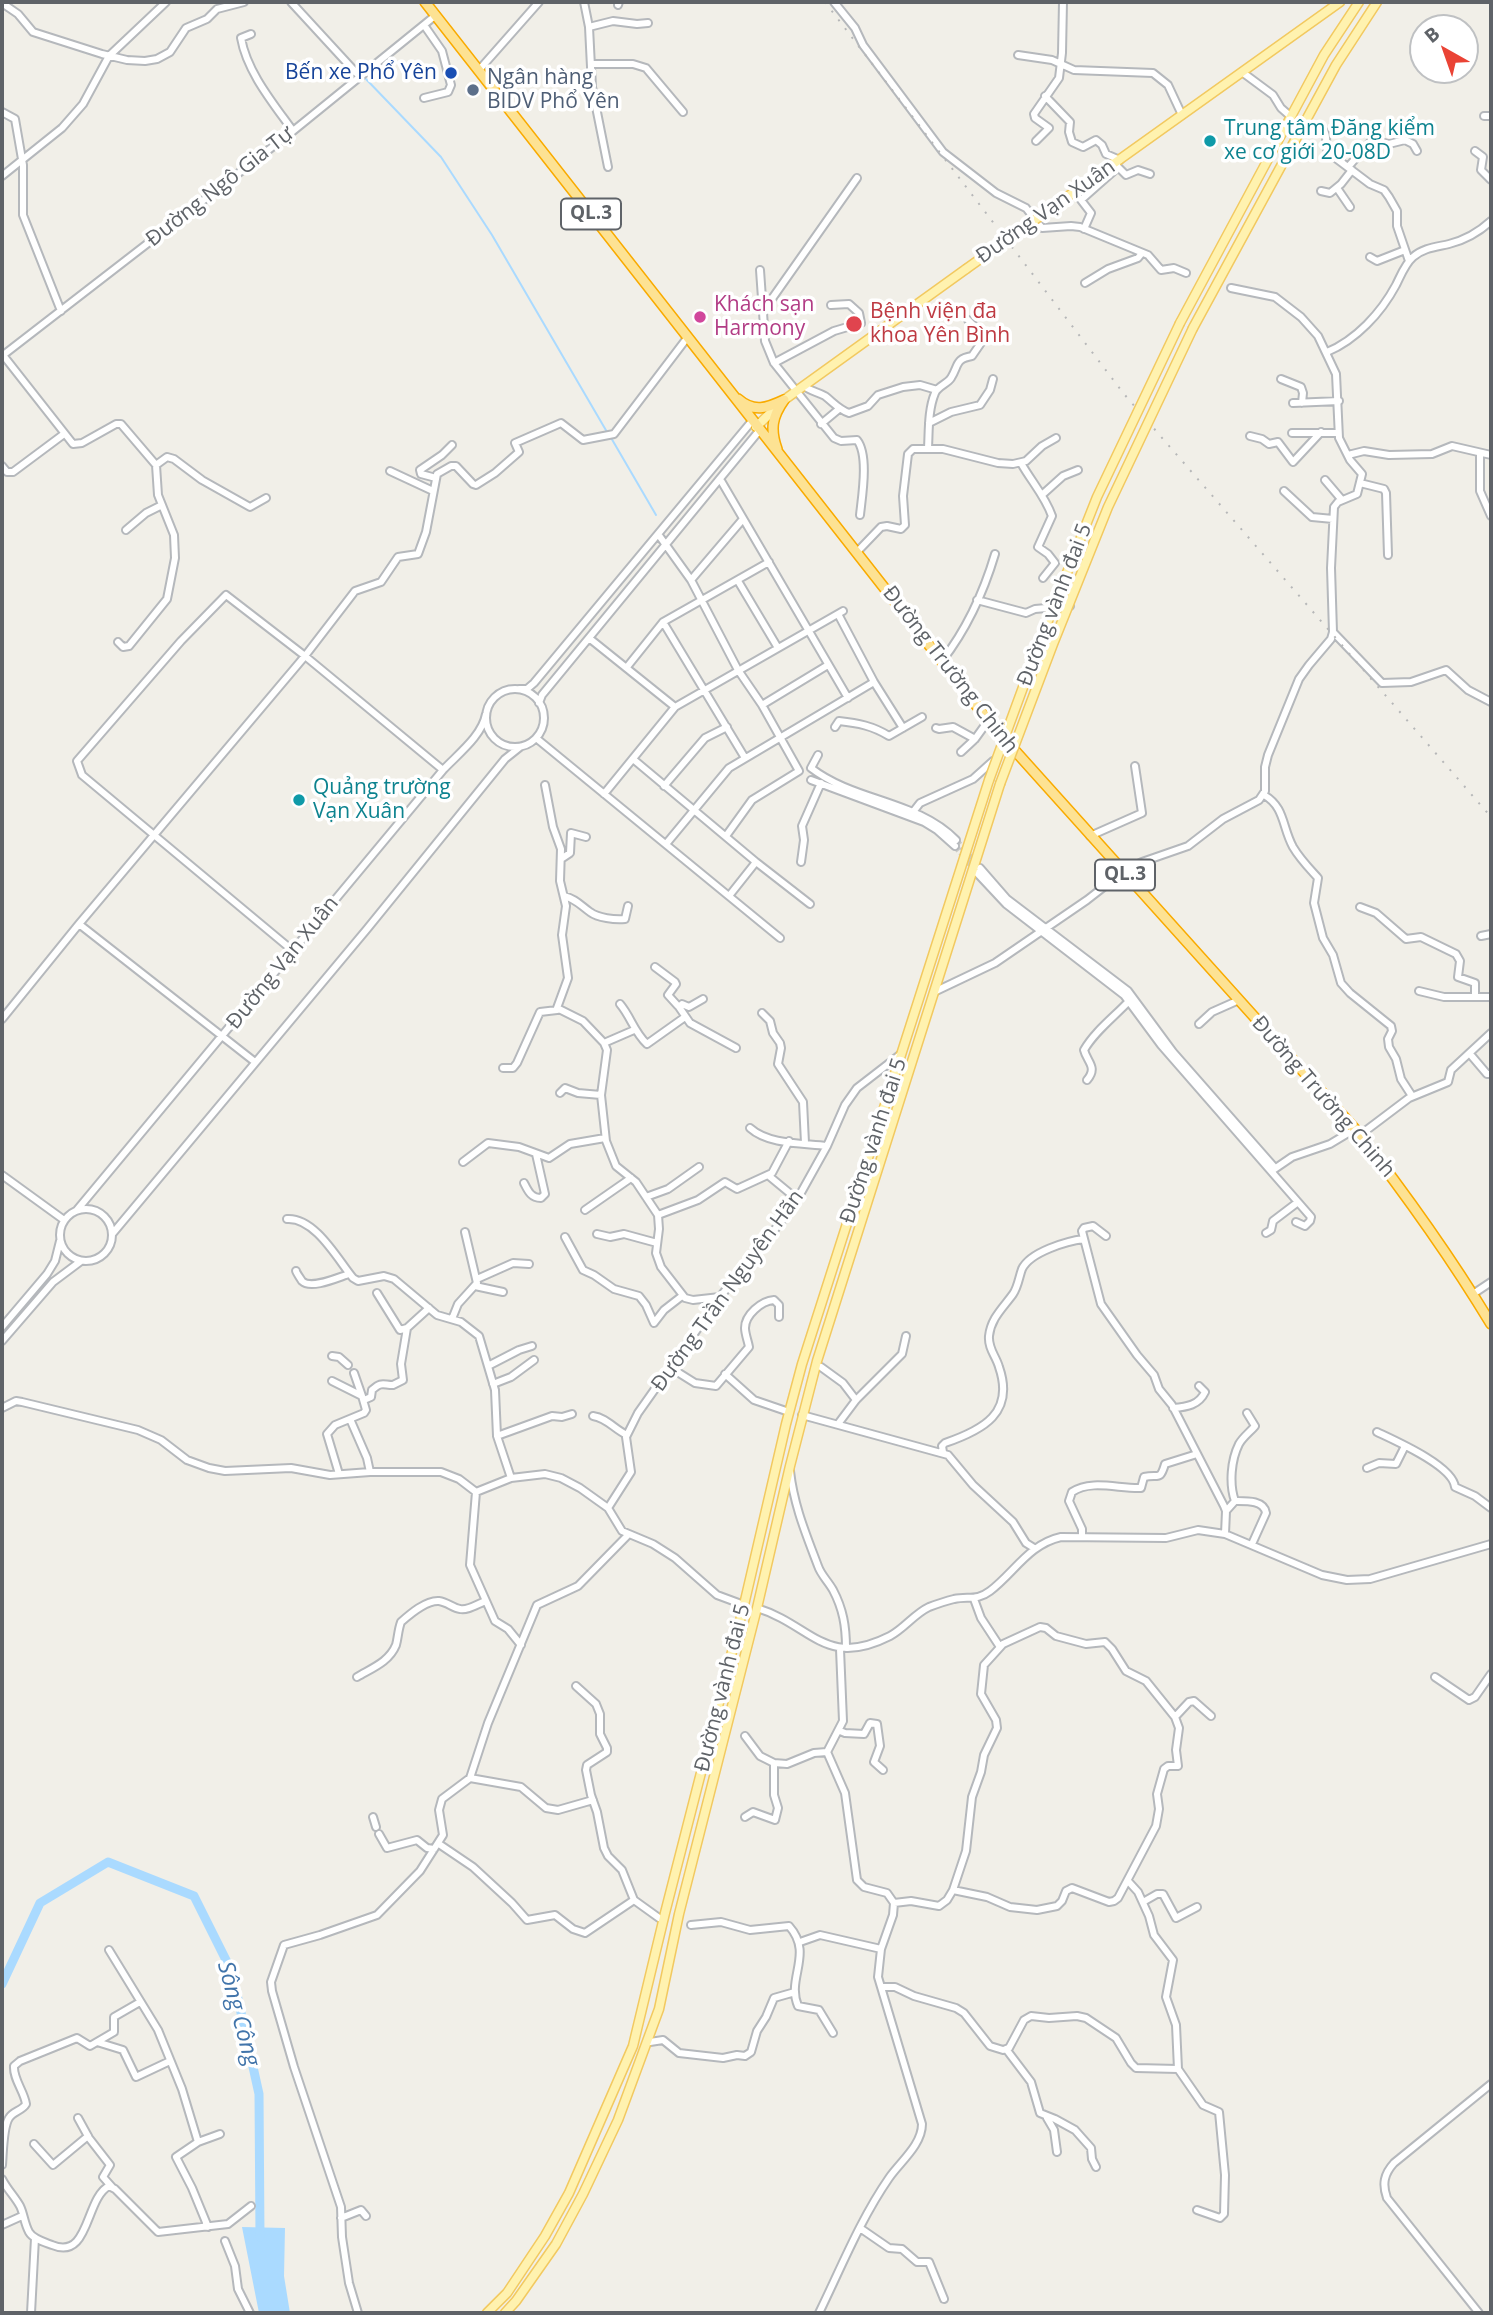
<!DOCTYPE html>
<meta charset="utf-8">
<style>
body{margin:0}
#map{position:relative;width:1493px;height:2315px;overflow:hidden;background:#f1efe8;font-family:"Open Sans",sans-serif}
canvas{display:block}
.frame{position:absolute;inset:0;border:4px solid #5f6368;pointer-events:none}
.north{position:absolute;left:1409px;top:14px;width:70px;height:70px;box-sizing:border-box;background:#fff;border:2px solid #bfc1c3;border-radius:50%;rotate:320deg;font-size:19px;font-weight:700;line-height:28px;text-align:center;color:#5f6368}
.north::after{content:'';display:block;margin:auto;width:24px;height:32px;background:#ea4335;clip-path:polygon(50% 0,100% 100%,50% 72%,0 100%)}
</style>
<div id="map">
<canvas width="1493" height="2315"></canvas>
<div class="frame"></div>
<div class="north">B</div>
</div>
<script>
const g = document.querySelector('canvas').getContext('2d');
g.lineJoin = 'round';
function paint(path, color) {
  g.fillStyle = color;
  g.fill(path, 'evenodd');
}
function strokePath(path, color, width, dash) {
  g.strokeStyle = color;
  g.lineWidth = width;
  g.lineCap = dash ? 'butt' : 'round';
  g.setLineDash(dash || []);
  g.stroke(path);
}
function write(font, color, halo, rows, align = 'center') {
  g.font = font + ' "Open Sans",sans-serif';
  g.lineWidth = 7;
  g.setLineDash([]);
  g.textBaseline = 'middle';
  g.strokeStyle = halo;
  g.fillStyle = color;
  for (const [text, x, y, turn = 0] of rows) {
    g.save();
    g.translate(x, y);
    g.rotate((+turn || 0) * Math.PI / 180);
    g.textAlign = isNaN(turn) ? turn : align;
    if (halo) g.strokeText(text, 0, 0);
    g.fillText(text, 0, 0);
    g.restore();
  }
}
paint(new Path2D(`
 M242,2227L285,2228L284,2276L290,2313H259Z`), '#aadaff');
strokePath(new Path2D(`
 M364,77L441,157L492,235L607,432
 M610,436L656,515`), '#aadaff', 2);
strokePath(new Path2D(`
 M2,1984L40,1903L108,1862L194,1896L232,1972L259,2094L260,2237`), '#aadaff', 9);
strokePath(new Path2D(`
 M956,840L977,865
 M955,846L974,869`), '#ccccc8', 6, [6, 3]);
const minor = new Path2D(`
 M291,2L360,77
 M584,2L589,27L592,87L608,167
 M834,2L855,28L863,45L943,152L996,193L1026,208L1042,228L1071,226L1080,227L1148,255L1161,270L1174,268L1186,273
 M2,3L18,14L33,32L102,54L127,60L145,61L157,59L170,52L186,28L207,19L217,9L244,2
 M618,5L619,2
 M589,27L613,21L637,24L648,23
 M251,34L241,38C247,72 273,103 293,131
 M1018,55L1052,60L1074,70L1153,73L1168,85L1182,115
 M592,64H633L646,68L683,112
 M479,70L539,2
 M1242,72L1273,95L1281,108L1289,115
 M1045,96L1070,122L1069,132L1072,142L1083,147L1096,140L1102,145L1106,154L1120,160
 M424,98L448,92L451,85L442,51L424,25
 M2,112L15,119L23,165V215L61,311
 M1484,116H1491
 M1324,131C1329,138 1323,147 1329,153L1370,184L1384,190L1389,197L1397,211V226L1409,261
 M1036,141L1049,128L1035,118L1034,114L1059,78L1062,53L1063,2
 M1475,151L1483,157L1481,170L1491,180
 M1118,167L1126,175L1138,170L1150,174
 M1348,167L1372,140L1389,144L1405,140L1413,144L1417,151
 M2,176L62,128L83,104L109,56L166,2
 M1337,188L1350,207
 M1321,191L1330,193L1341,184L1352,170
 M1084,229L1091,213L1081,200L1116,169L1117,164
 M1370,257L1377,261L1405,250
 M760,270L765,341L774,363L834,438L841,441L857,440C869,455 862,496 860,515
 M1085,283L1108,269L1138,258L1142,253
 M764,310L857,178
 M1327,352C1356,340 1381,313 1396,285C1401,275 1405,264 1413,257C1423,248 1436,247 1449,244C1465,240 1479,232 1491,221
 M3,355L73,444L82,443L116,424H121L156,465L167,457L174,459L202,480L250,507L266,498
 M2,356L293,131L436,15
 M774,363L834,331L861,323L859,313L849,304L831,305
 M1281,379L1301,387L1303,393L1302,403
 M804,386C810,391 818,392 825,396C833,402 838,409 849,413L868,406L878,395L903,387L920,385L937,390
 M1293,403L1339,401
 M929,423L951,412L980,405L990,390L993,379
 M821,424L839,409
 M1292,433H1338
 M1250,436L1262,439L1269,444L1278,442L1293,462L1321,432
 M928,448C929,430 928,410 935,393C938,386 947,384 951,378C959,365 955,359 972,356L983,340V335L968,320
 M1480,454V491L1491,516
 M1348,455L1364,451L1389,455L1432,454L1452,446L1491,455
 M1021,463C1031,481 1045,496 1052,516L1038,547L1048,554L1055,563L1043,578
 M2,466L7,472H13L64,434
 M390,471L433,491
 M436,478L421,474L420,470L442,455L452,445
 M720,479L848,698
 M1325,480L1342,500
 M1360,483L1384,489L1386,493L1388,555
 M1284,491L1312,517L1333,519
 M1043,494L1063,476L1078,470
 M126,530L146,513L162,505
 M658,534L691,580L738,670L762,705L799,771L752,800L726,836
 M857,552L881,527L887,526L901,529L905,525L903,496L908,454L913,449H943L998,463L1013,464L1026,461L1042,446L1056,438
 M691,580L743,519
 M738,581L778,648
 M977,600L1026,613L1035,609L1070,606
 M838,614L874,682L903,728
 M663,622L745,758
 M1333,632L1382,683L1411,682L1446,670L1468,690L1491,702
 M589,638L675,707
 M118,642L123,647L129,646L167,599L175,558L174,535L158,495L156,465
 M942,661C966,630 984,591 995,554
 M627,667L663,622L769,562
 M519,689H527L534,683L752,421
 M486 718a29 29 0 1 1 58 0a29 29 0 1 1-58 0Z
 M539,703L542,695L759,431
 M762,705L828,665
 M835,727L839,721C858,723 873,726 889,736L922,717
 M936,728L939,729L953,727L975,739
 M536,738L780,938
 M961,752L975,739L988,721
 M818,755L811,768C855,802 917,800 956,840
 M633,759L756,862L810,904
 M811,780L924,822L937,830L955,846
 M545,785L553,827L561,849L560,881L566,906L562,935L568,978L557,1008
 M664,786L705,738L727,727
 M604,794L675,707L843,611
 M1264,795C1285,807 1282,827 1293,847C1300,859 1309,868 1318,878L1314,903L1323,938L1333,955L1341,983L1350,993L1391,1026L1392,1031L1388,1039L1389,1047L1396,1059L1401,1079L1412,1096
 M913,812L920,803L973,779L993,761
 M1090,836L1142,813L1135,766
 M666,844L729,768L874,682
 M561,859L570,853L571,833L586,837
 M801,862L804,840L802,826L821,783
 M980,868L1007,899L1128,991L1173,1052L1275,1168
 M977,873L1006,904L1124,995L1161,1045L1311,1217L1310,1221L1305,1226L1296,1222
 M564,896C576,899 580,905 590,912C598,918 615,920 625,919L628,906
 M729,896L756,862
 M1360,907L1376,913L1406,939L1421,937L1456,954L1460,961L1458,977L1475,983V997
 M79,924L255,1062
 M1481,936L1491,934
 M292,950L82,775L77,761L181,641L226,595L305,656L443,770
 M655,967L675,982L676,984L668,995L678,1006
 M1419,991L1444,997H1491
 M934,992L995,963L1087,900L1123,872L1142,862L1188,846L1223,819L1259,800L1265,791V767L1268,755L1299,679L1309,665L1331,639L1333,632L1331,568L1334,507L1338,502L1357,494L1362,474L1350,460L1339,438L1336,374L1318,336L1301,317L1275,297L1231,288
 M703,999L689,1007L682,1004L679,1007L690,1023L736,1048
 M620,1004C631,1017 634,1032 647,1044L685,1017
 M762,1013L770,1021L773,1033L780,1043L781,1048L778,1064L803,1102L805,1143
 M2,1019L79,924L305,656L355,591L381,582L398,557L418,554L426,532L437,474L451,466H456L473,484L476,485L495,473L519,452L515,443L561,423L583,440L614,434L687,338
 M1199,1024L1212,1012L1239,1000
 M604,1043L634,1030
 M1470,1054L1487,1074H1491
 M503,1068H513L517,1063L540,1012L557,1010V1008L583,1021L604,1043L607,1050L601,1095L606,1141L616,1166L636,1182L658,1215L659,1229L656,1253L661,1267L685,1298L693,1300L720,1297
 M1087,1080C1098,1067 1087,1062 1084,1050C1095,1031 1114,1017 1129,1001
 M560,1093L565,1088L578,1093L601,1095
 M750,1128C769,1145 803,1143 827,1146
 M1360,1135L1409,1098L1448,1082L1451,1070L1491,1033
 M463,1162L488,1143L519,1147L549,1158L570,1144L605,1138
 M1273,1170L1292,1157L1330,1144L1355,1129
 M2,1175L64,1220
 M769,1176L798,1200
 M524,1183C528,1191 531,1198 541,1198L545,1194L536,1154
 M646,1197L668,1189L699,1167
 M60 1235a26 26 0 1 1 52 0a26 26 0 1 1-52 0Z
 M77,1210L443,770C458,754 482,736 486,714
 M585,1210L631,1178
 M658,1215L698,1200L725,1182L737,1189L772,1173L789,1141
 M287,1219C315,1217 338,1260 353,1278L358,1281L384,1276L394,1279L437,1315L461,1322L479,1336L495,1390L497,1436L511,1478
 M113,1233L367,929L505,759L520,747
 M1266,1233L1271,1230L1273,1221L1298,1202
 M597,1234L610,1237L624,1234L657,1243
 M1106,1236L1093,1226L1084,1228L1082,1231L1101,1304L1137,1355L1154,1375L1159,1389L1172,1405L1224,1506L1226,1511L1225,1534
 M565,1237L583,1270L594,1275L614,1289L639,1296L646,1305L654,1323L664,1310L682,1296
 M296,1271C296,1272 302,1281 302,1281C311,1290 339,1277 349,1274
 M477,1279L513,1263L529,1264
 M475,1286L503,1292
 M377,1293L400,1330L407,1328L429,1308
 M1473,1294L1491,1282
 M452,1319L458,1304L477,1283L465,1232
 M2,1327L47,1274L55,1261L60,1241
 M2,1341L53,1282L81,1261
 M332,1356L339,1357L348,1365
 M488,1366L519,1350L532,1346
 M821,1367L843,1383L856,1400
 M671,1368L695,1383L716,1386L749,1347C748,1341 745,1334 745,1328C745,1315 761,1301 774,1300L779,1305V1317
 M354,1373L362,1396
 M725,1374L754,1400L789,1412
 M332,1381L362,1396L366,1410L364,1413L335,1425L327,1434L339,1474
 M493,1384L511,1377L534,1360
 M364,1400L371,1397L372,1390C382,1381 383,1385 393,1385L403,1380L401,1364L407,1328
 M2,1408L16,1401L22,1402L138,1430L161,1440L187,1460L209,1468L225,1471L291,1468L330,1475L370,1472H441L459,1479L476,1492L511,1478L545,1474L561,1478L580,1488L608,1508L622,1531L653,1544L675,1558L717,1595L744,1605
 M1173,1408C1187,1407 1199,1405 1205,1392L1199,1386
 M802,1415L948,1455L973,1485L1013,1522L1026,1543L1034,1548
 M593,1416C607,1418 614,1429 627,1435
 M350,1419L367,1458L370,1472
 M838,1424L856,1400L902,1354L906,1336
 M1377,1432C1396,1441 1453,1466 1455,1487L1475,1496L1491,1508
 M497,1436L552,1416L562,1417L572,1414
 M943,1452L942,1446L945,1443C983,1430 1015,1413 999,1367C996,1356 988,1349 989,1336C991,1318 1003,1308 1013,1294C1018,1287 1019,1277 1022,1269C1030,1252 1067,1241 1084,1239
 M1367,1468L1379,1463L1396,1464L1405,1446
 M790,1471C794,1506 806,1534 818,1566C821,1575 828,1581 833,1590C843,1609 846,1626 846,1648
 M476,1492L470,1565L495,1621L508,1629L521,1645
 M1235,1501C1246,1501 1264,1500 1266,1513L1252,1544
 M608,1508L631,1472L626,1437L638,1413L720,1297L793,1207L827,1146L845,1105L857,1088L901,1054
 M1226,1511L1235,1501C1229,1484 1231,1460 1239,1444C1243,1437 1250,1432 1255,1426L1247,1413
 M1082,1536V1529L1069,1501L1072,1492C1091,1479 1119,1489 1141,1488L1144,1477C1159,1474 1160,1481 1165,1464L1197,1454
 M974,1599L981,1618L1000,1647
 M757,1608C812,1625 825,1669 890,1636C905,1628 914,1614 929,1607C937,1604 946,1601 954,1599C968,1596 977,1601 990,1591C1014,1573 1029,1544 1061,1537L1166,1538L1198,1530L1225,1534L1322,1575L1347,1580L1370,1579L1491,1544
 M357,1677C372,1668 389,1662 396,1645C398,1638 398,1630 401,1622C410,1614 426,1600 439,1601C447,1602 453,1608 460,1609C468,1611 479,1603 486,1601
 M1435,1677L1469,1700L1475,1697L1491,1674
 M576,1686L596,1704L600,1714V1734L607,1748V1752L587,1765L586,1770L591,1795L597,1812L604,1848L608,1856L622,1870L634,1900L659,1918
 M1175,1717L1189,1702L1194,1701L1211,1716
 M840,1731L845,1733L864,1734L870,1723L877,1724L880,1746L874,1762L883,1770
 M745,1736L760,1756L774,1763L787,1764L814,1753L827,1752
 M470,1778L521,1787L546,1808L558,1810L593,1800
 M373,1817L376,1827
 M745,1817L753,1812L775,1820L778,1808L774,1795V1763
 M379,1834L387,1848L417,1840L427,1848L434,1849
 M439,1844L473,1867L512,1903L527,1920L555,1915L573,1929L585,1933L634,1900
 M1128,1881L1138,1892L1149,1916L1154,1935L1173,1960L1166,1997L1176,2025L1178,2069
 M1143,1902L1157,1894H1163L1176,1918L1197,1907
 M894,1903L911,1901L939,1906L947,1900L953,1890L966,1851L972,1797L981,1772L984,1755L997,1728L996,1720L981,1694L984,1665L1003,1644L1040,1627L1046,1628L1056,1636L1086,1644L1105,1642L1112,1649L1126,1671L1146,1681L1175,1717L1179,1728L1176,1750L1178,1766H1168L1164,1769L1157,1794L1159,1809L1156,1826L1118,1898L1114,1901L1109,1902L1072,1888L1066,1891L1062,1901L1057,1906L1037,1910L1010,1907L987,1897L953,1890
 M691,1925L721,1922L750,1930L789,1926C814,1954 786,1978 798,2006L819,2010L833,2033
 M800,1942L820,1935L881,1949
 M109,1950L158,2030L182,2089L198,2142
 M881,1987H895L914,1996L956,2008L964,2013L990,2046L1003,2050L1009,2048L1024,2020L1031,2016L1049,2018L1077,2016L1086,2018L1116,2038L1131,2063L1136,2068L1178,2069L1203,2105L1219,2112L1225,2175L1224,2214L1220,2218L1197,2210
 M97,2042L123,2050L136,2077L170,2061
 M650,2042L663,2040L679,2053L723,2058L737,2055L745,2056L751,2052L757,2031L766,2017L774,1998L795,1992
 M1006,2049L1031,2082L1040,2113L1055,2119L1075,2130L1091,2148L1092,2159L1096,2167
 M78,2118L89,2138L110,2165L103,2177L112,2187
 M1047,2118L1054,2130L1057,2152
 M34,2144L53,2165L88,2136
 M2,2165C3,2154 3,2127 9,2118C13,2111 22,2111 26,2104C24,2091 13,2079 14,2066L20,2061L77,2038L90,2046L114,2032V2017L140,2002
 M2,2179C7,2189 15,2197 20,2206C24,2214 24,2223 29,2232C33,2239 44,2242 52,2245C90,2261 85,2198 109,2186L115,2189L158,2232L228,2224L251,2206
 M341,2218L361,2210L366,2216
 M2,2225L22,2216
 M208,2227L192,2188L176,2157L198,2142L220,2134
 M860,2228L889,2248L902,2249L917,2262H929L944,2299
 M225,2241L235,2266L238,2289L250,2313
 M31,2313L35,2238
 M358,2313L349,2283L342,2237L341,2207L294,2067L272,1991L271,1982L284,1945L320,1935L377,1915L420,1871L443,1835L439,1810L442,1799L470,1778L488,1723L537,1605L578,1586L628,1535
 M819,2313C841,2268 860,2220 889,2178C900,2162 922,2145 922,2124L878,1977L881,1949L893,1915L894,1903L887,1893L864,1887L857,1880L845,1793L827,1752L843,1721L840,1649
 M1479,2313L1387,2198C1382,2184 1384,2174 1394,2163L1491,2084`);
const major = new Path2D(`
 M1046,212L1340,2
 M1180,323L1324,55L1359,2
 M1193,328L1336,65L1377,2
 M756,427L784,400L966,269
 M487,2313L507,2293L545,2236L569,2193L633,2046L665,1913L744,1605L786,1424L802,1364L989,780
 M505,2313L516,2301L556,2244L583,2194L618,2120L659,2009L679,1914L757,1608L790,1466L817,1361L1000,784`);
const highway = new Path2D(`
 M425,2L991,724L1355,1129C1404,1192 1450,1256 1491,1324
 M738,399C754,413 767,408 784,400
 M777,449C770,429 772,417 784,400`);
strokePath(minor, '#b5b8bc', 10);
strokePath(major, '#f2c960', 11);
strokePath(highway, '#f9ab00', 12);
strokePath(minor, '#fff', 6);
strokePath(major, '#fff2af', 8);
strokePath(highway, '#fde293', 9);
strokePath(new Path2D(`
 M825,2L1124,394L1491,817`), '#b6b7b8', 2, [2, 9]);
const majorBridge = new Path2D(`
 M966,269L1046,212
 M989,780L1040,641L1097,497L1180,323
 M1000,784L1053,644L1108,507L1193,328`);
strokePath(majorBridge, '#f2c960', 11, []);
strokePath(majorBridge, '#fff2af', 8);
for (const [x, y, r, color] of [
 [451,73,7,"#1a4fb4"],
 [473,90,7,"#5c6f8a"],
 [1210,141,7,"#0f9aa8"],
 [700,317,7,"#d1479c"],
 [854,324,9,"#e0444e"],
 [299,800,7,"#0f9aa8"]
]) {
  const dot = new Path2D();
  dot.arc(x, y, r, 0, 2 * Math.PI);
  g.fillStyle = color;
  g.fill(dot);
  strokePath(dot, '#fff', 2.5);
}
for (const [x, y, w] of [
 [591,214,60],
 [1125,875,60]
]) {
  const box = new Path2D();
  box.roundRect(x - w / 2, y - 15.5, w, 31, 5);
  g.fillStyle = '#fff';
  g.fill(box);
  strokePath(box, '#5f6368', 2);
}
write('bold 19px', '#5f6368', null, [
 ["QL.3",591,214],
 ["QL.3",1125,875]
]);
write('21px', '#164399', '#fff', [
 ["Bến xe Phổ Yên",437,73]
], 'right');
write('21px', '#4e5e75', '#fff', [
 ["Ngân hàng",487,78],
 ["BIDV Phổ Yên",487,102]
], 'left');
write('21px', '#0d838f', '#fff', [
 ["Trung tâm Đăng kiểm",1224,129],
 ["xe cơ giới 20-08D",1224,153],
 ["Quảng trường",313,788],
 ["Vạn Xuân",313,812]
], 'left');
write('21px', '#5f6368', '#fff', [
 ["Đường Ngô Gia Tự",220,187,-38],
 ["Đường Vạn Xuân",1046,212,-35],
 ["Đường vành đai 5",1055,605,-69],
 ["Đường Trường Chinh",950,670,52],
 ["Đường Vạn Xuân",283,963,-51],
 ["Đường Trường Chinh",1323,1097,49],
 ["Đường vành đai 5",874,1141,-72],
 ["Đường Trần Nguyên Hãn",728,1291,-54],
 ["Đường vành đai 5",723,1688,-76]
]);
write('21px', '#b23c85', '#fff', [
 ["Khách sạn",714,305],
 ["Harmony",714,329]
], 'left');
write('21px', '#be3a42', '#fff', [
 ["Bệnh viện đa",870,312],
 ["khoa Yên Bình",870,336]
], 'left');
write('italic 23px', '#4174aa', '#fff', [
 ["Sông Công",238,2014,75]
]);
</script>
